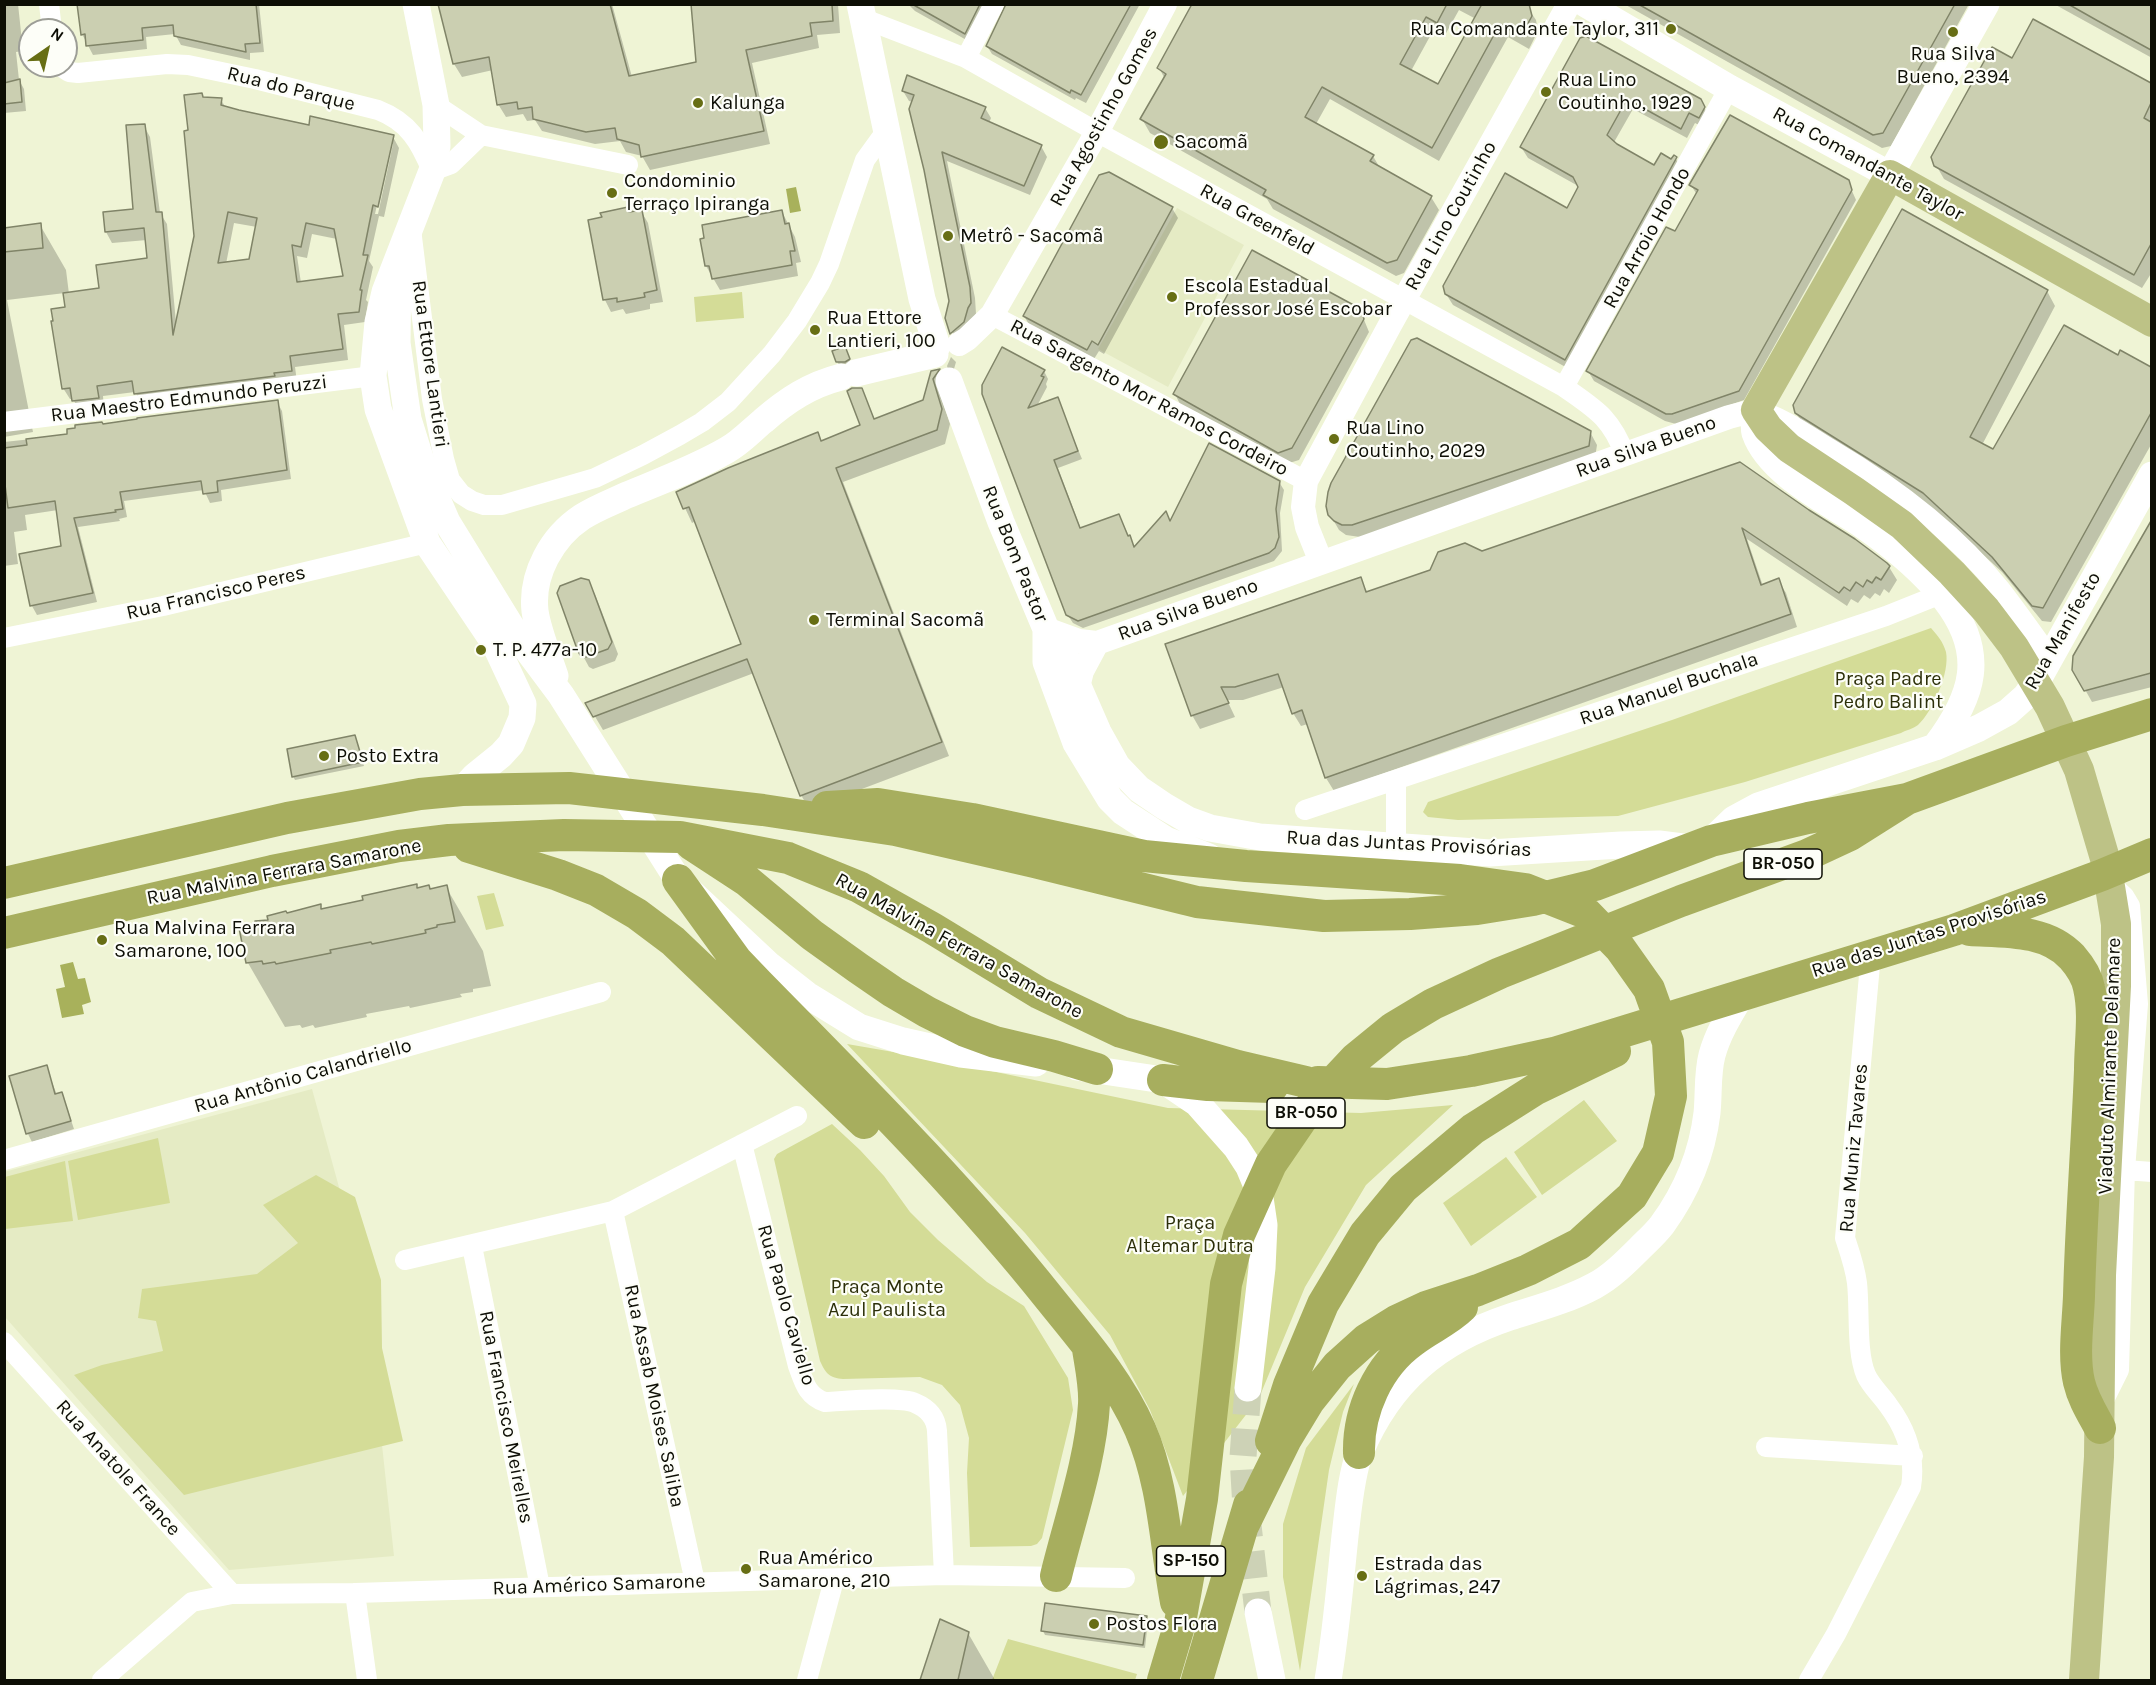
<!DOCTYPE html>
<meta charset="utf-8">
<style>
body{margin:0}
#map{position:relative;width:2156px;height:1685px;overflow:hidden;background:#eff4d5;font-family:Karla,sans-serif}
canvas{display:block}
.frame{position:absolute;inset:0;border:6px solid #0d0e05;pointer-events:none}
.north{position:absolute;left:18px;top:18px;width:60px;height:60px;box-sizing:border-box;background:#fdfef8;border:2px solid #9d9e97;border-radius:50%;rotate:34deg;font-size:16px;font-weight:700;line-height:24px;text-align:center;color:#0d0e05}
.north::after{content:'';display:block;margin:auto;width:21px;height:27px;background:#676e14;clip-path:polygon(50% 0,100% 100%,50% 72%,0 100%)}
</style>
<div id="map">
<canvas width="2156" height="1685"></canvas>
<div class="frame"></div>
<div class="north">N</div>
</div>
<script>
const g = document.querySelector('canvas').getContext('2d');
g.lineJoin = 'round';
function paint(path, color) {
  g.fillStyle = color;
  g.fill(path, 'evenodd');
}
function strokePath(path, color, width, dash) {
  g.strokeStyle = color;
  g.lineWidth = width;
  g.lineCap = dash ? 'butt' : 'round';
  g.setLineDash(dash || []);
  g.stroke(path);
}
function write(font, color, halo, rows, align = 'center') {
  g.font = font + ' Karla,sans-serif';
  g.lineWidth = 4.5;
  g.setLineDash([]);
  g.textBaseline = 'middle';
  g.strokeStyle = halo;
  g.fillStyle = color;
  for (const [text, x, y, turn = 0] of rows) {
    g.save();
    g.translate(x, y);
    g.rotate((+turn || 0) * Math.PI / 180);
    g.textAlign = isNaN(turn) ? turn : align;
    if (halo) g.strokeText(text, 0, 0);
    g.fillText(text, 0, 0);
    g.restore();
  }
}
paint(new Path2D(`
 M1177,208L1244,245L1168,387L1098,349Z
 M312,1089L364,1278L394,1556L229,1570L5,1317L4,1172Z`), '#e5ebc4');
paint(new Path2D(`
 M742,292L744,318L696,322L694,297Z
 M1931,628C1938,636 1943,642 1946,652C1950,672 1933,711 1918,725C1913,729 1906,730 1901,733L1745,782L1618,816L1458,820L1428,817L1423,812L1428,802L1672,720Z
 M494,893L504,926L486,930L477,896Z
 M847,1044L934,1059L1168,1108L1361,1113L1453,1105L1366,1185L1305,1287L1259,1398L1183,1496L1150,1410L1110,1335L1025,1233Z
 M1584,1100L1617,1141L1542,1195L1514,1152Z
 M832,1124L860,1150L884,1176L910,1212L938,1240L987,1282L1024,1306L1068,1378L1073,1410L1042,1538L1037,1544L1031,1546L970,1547L967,1473L969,1438L960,1405L942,1385L920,1377L843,1379C830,1378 826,1374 820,1361L774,1159L777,1154Z
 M158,1138L170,1203L78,1220L68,1161Z
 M1506,1157L1537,1197L1471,1246L1443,1203Z
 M65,1161L73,1221L5,1229V1177Z
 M316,1175L355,1197L381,1280L382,1348L403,1441L184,1495L74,1375L102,1365L163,1351L156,1321L138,1318L142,1289L257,1274L298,1243L263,1205Z
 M1354,1384L1343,1412L1329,1470L1300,1671L1283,1577V1524L1306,1448Z
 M1008,1639L1137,1674L1135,1680H992Z`), '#d4dc97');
paint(new Path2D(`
 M796,187L801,211L790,213L786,189Z
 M73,962L78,979L85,978L91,1002L82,1005L84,1014L62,1018L56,989L65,987L60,965Z`), '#a8b15b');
paint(new Path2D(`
 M4,4H18L23,51L16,52L19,80L24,89L26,111L4,113Z
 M77,4H259L264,52L250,53V60L181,45L175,34L146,37L147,49L93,55L82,34Z
 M439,4H612L632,77L698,63L693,4H838L840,33L817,35L819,48L752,63L770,144L650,170L642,156L626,152L620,141L595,144L542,131L535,120L527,121L523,114L506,117L498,104L493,70L462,77L454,64Z
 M908,4H991L970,42L915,11Z
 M1007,4H1140L1086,103L1076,98L1075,100L992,54L987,46Z
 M1194,4H1525L1536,20L1538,31L1529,49L1508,37L1439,161L1330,99L1316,124L1373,156L1380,168L1431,197L1439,210L1404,273L1396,276L1273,209L1267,199L1150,133L1142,119L1165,79L1159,68ZM1459,10L1476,19L1439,86L1411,71L1434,29L1445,35Z
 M1624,4H1969L1891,146L1882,148Z
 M2054,4H2152V58Z
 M2034,21L2152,85V272L2142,288L1944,179L1936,165L2013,60Z
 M1582,39L1700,100L1706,111L1705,128L1695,123L1687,138L1633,109L1613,144L1655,167L1676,159L1682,169L1571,370L1453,305L1446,294L1568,210L1580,187L1528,158L1521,147Z
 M903,91L985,108L991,118L989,123L1041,146L1047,157L1030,195L947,161L975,298L976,314L957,343L946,318L951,301L913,102L909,101Z
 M204,98L221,100L226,108L310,126L393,137L399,148L384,217L379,216L369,261L373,267L366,300L368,302L365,322L344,325L348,360L295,367L297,382L142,404L135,392L103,396L104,409L80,412L73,399H70L63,388L67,308L65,293L7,300L33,432L4,437V229L40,225L66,270L69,294L101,289L149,259L147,240L112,243L106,232L135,210L144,126L150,137L160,213L167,224L176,323L196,236L189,132ZM390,144H393L378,214H375ZM234,223L257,227L250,260L226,264ZM312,234L337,239L344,277L301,283L297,256L307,258Z
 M1848,182L1856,200L1744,400L1676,424L1665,421L1594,381L1588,371L1675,233L1697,195L1691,185Z
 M1172,208L1178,218L1104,354L1099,351L1094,359L1030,326L1024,316Z
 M628,209L630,213L641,211L648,223L663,302L650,304V309L626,314L623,309L611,312L605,300L590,221L604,219Z
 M782,212L795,237L801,262L796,263L798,276L720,290L706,266Z
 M2047,291L2055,306L1982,445L1994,451L2118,357L2121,352L2152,369V443L2051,622L2042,621L2002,572L1933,509L1806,429L1796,413Z
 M1360,310L1369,332L1299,460L1286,464L1181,406L1175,394Z
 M846,351L851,363L839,365L837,361Z
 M951,357L956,362L954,369H948L947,366Z
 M939,371L947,384L940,394L950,424L945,444L843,482L949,756L809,809L801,795L754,673L603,730L587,703L743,644L696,521L692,523L678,493L822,442L862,426L861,389L875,420L924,402L932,372Z
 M1044,371L1048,379L1046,384L1047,387L1037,406L1057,399L1082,459L1058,468L1081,529L1119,516L1135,548L1166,513L1171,522L1279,482L1284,490L1280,513L1282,551L1274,561L1083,628L1073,623L1067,614L984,394Z
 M277,402L282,411L291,479L221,490L222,501L210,503L204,490L124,501L127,517L119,519L120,521L78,527L97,602L37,615L32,606L20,555L63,547L58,510L25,515L27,530L14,532L18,564L4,566V442L69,435L103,425Z
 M1590,432L1597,445L1595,458L1360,537L1346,535L1339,530L1328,511Z
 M1740,463L1889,567L1897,580L1889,593L1884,589L1880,596L1875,593L1870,599L1864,595L1858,603L1851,599L1847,606L1747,539L1763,586L1778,580L1786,593L1797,627L1334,791L1326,778L1308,724L1301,726L1293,713L1284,687L1243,700H1227L1235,717L1200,729L1192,715L1167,644L1360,579L1368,593Z
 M2143,539L2152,545V687L2092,702L2074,670Z
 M588,582L595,594L618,654L615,661L593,669L589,667L582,654Z
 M355,736L364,766L295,780L293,776Z
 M446,887L483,951L491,986L473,989V992L460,994L462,997L410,1008L409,1006L366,1014L367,1017L315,1028L313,1025L302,1028L300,1025L285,1027L248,963L241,929L257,926L287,915L320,906L322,910L418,889L430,890Z
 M46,1067L57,1095L61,1094L65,1102L74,1129L32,1142L28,1134L11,1077Z
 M1146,1617L1148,1621L1145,1648L1045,1635L1043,1631Z
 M941,1621L968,1633L995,1680H922Z`), '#0003');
const building = new Path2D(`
 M77,4H256L260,43L245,44L246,52L174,36L173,25L142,28L143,40L86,46L85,34L81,35Z
 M438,4H610L629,76L696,62L691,4H832L833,21L810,23L812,36L746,50L764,131L641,157L639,145L617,139L615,128L586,132L533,119L532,107L518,109L517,102L497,105L489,57L453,64Z
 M912,4H980L965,34Z
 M1006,4H1131L1081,95L1071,90L1070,93L986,46Z
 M1192,4H1447L1437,23L1426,17L1400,64L1438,84L1482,4H1529L1532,16L1521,36L1500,24L1432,148L1322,87L1305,117L1374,155L1370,161L1432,196L1397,260L1387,263L1263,195L1266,190L1140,119L1166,74L1157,68Z
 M1638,4H1955L1883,133L1873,135Z
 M2068,4H2151V50L2098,21Z
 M2033,19L2151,83V103L2144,118L2151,122V244L2134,275L1934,166L1931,157L1992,47L2012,58Z
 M1586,36L1701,99L1705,107L1699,118L1689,113L1681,129L1627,99L1607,135L1617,144L1654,165L1661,153L1671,159L1674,155L1677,157L1565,360L1445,294L1443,286L1505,173L1567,208L1578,187L1573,177L1520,147L1580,38Z
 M907,75L986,107L981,118L1042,145L1024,186L942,152L970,287L971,303L968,308L964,322L950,334L945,318L949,301L924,170L909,109L914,95L902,91Z
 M20,79L22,102L4,104V83Z
 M202,93L203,97L222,98L221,105L239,110L309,125L310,116L394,135L378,207L373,205L363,255H368L360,290H362L359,312L338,314L343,349L290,356L292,371L274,373L275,376L134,394L132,381L97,386L99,398L72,401L70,388L62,389L51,321H53L51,309L65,307L63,293L99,288L96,265L147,258L144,228L105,232L103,212L133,209L126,125L145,124L156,212H162L173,335L194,236L184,131L188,130L184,95ZM228,212L257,218L249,259L218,263ZM306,223L334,229L343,276L297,282L292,245L301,247Z
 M1730,115L1849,180L1852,190L1739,391L1672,414H1666L1586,371L1666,227L1675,231L1698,190L1689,185Z
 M1109,172L1173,207L1098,345L1092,341L1087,350L1023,316L1099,175Z
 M628,207L629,212L642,210L657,290L644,293L645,297L617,302V298L603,300L588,220L602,217L600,213Z
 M1902,209L2048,290L1970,437L1993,449L2064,325L2118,355L2120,350L2151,367V413L2043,608L2032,606L1992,557L1923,493L1795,413L1793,405Z
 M782,210L785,224L789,223L795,251H790L792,265L712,279L709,266H705L700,239L704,238L702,225Z
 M41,223L43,248L4,252V228Z
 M1252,250L1361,309L1364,319L1292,448L1278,453L1173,394Z
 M1417,338L1591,431L1589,446L1352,525H1342L1334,521L1328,515L1326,506L1328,492L1331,483L1411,340Z
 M845,346L850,359L845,362H836L832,351Z
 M1002,347L1045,370L1041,376L1044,377L1028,408L1058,397L1078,451L1054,460L1080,528L1119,514L1128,536L1130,535L1134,547L1166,511L1170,521L1209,443L1280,481L1276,509L1279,537L1275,548L1269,553L1078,621L1066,615L982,394V385Z
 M940,369L933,379L942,409L937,430L836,468L942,742L800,796L747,659L593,717L585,703L741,644L689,507L683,509L676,492L728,468L818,432L821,441L860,425L847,391L852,388H862L874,419L923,400L931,371Z
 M278,400L287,470L217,481L218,492L203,494L201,481L120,492L123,509L115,510L116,512L74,518L93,593L30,606L19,554L61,546L55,501L8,508L4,477V448L27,445L26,439L67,434V429L75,428V425L102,422L103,424L137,419V418Z
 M1740,462L1809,510L1855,539L1887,563L1890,566L1881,580L1876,577L1872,583L1867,580L1863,587L1856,582L1850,591L1844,587L1839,593L1742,528L1761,585L1779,578L1791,614L1325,778L1302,710L1292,714L1278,674L1235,687H1221L1229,703L1191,716L1165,644L1361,577L1366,592L1430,570L1438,552L1465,543L1482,551Z
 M2151,521V673L2084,691L2072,670L2073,656Z
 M581,578L589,580L612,642L608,649L586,657L580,655L577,649L557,593L560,586Z
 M355,735L363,762L292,777L287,749Z
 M417,884V888L429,885L430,889L447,885L455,922L437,925V927L425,930L426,933L372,944L371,942L330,950L331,953L276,964L275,962L263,964L262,961L246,963L239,928L255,925V921L268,920L267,916L286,911L287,913L321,904V909L363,900L362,896Z
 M47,1065L55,1094L62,1092L71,1121L26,1134L9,1076Z
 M1045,1603L1147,1616L1143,1645L1041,1631Z
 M940,1619L969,1632L958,1680H920Z`);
paint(building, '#cbcfb1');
strokePath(building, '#808468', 1.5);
strokePath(new Path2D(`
 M1248,1388L1243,1457L1246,1508L1258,1612`), '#cdd2b6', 27, [27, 14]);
strokePath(new Path2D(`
 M49,4L52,30
 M862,18L966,58L1097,132L1564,387C1595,409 1611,417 1625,455
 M966,58L994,4
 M60,66L69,72L78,73L167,64L188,65L255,79L378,110C409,122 420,142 432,171L451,164L481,135
 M436,105L481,135L628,165
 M411,229L432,399L444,459L450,480L461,494L472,501L484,505H502L595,478L643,455L680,435L702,422L728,402L772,354L797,321L820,283L829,264L865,160L886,131
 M992,315L1306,481
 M1564,387L1729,88
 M1756,410C1783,417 1806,434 1829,448C1893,486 1955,532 2001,590C2018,612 2034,635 2050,657
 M4,422L373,376
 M4,638L163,606L427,543
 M1305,810L1886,616L1941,594
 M1396,845V781
 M742,1144L798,1366C804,1382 807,1396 825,1402C844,1401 900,1396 915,1403C927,1408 936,1417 937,1431L944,1575
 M4,1160L601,992
 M2125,1170L2152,1172
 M613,1211L695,1582
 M472,1246L540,1587
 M405,1260L613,1211L797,1116
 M4,1342L232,1594
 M2103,1402L2119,1370L2125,1170L2138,1004L2130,906L2124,896L2110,883
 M1766,1447L1913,1456
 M355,1593L367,1680
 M102,1680L192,1602L232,1594L355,1593L944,1575L1125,1578
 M807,1680L834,1580
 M1809,1680L1836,1634L1911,1487C1916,1456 1906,1429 1888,1405C1881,1395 1871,1386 1866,1375C1856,1352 1860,1309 1857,1283C1855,1267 1850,1253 1845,1238L1871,954`), '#fff', 20);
strokePath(new Path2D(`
 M959,344L967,339L992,315L1097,132L1165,4
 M1321,562L1307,527L1303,507L1306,481L1390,325L1569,4
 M1046,629L1079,641L1097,643L1729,417L1756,410
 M1078,687L1082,671L1097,643`), '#fff', 24);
strokePath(new Path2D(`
 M416,4L436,105L437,146L432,171L385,292L378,322L373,376L378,409L427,543L495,644L523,704L522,718L511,744L501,755L475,776L462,790
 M860,4L922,299L937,346
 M1586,4L1729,88L1890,175L1986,4
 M398,263L397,343L408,419L422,464L447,522L517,636L561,695L678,880L770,966L807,995L859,1027L903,1041L961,1054L1036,1063
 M856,373L935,354
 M949,381L1001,522L1046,629V662L1076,743L1110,799L1123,812L1166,840L1209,857
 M1756,410C1755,418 1753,426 1755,433C1769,474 1830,503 1864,526C1894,547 1922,570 1945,599C1987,653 1974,696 1935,747
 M1046,629L1063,652L1098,732L1117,766L1139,789L1164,806L1188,820L1210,828L1260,837L1490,853L1621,845L1659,844L1691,848
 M555,676C548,655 538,632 535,611C531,574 552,537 582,517C596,508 612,502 627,495C661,481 696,468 727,450C740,443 751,431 763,421C787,400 810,385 841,377
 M1711,841L1734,819L1758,806L1935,747L1979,728L2008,712L2026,696L2040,676L2152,475
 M1077,1067L1163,1080L1197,1103L1236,1147L1249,1167L1259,1191L1264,1225L1262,1268L1248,1388
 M1258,1612L1272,1680
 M1328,1680C1336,1633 1340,1584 1345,1536C1348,1512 1351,1474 1360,1452C1390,1381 1438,1341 1510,1317C1538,1308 1568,1300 1594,1286C1611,1277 1626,1262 1640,1248C1647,1241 1655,1234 1662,1225C1686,1192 1702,1155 1707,1113C1709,1094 1707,1074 1712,1055C1718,1033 1730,1014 1742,994`), '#fff', 27);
strokePath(new Path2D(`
 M2084,1680L2099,1457L2101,1275L2116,986V924L2106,862L2079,770L2050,707L2014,647L1986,610L1952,573L1902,525L1854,491L1789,448L1768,428L1756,410L1890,175L2152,322`), '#bdc286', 30);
strokePath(new Path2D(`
 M827,807L878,804L972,819L1144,856L1246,866L1460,880L1525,889L1586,913L1620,948L1649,989L1668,1042L1671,1096L1658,1153L1632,1196L1579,1244L1528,1270L1478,1290L1426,1307L1396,1321L1367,1339L1337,1366L1309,1401L1286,1439L1243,1526
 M691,844L746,880L812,935L858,968L893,992L927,1012L965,1031L995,1042L1054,1056L1097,1069
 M469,847L558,875L596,890L637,914L673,941L864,1123
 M678,880L736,960L758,983C859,1086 961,1187 1050,1299C1083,1340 1119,1381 1140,1429C1164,1484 1165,1543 1176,1602
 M4,883L287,818L420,794L462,790L569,788L763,810L895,830L1034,862L1197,902L1324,916L1410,914L1477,909L1533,900L1595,885L1711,841L1808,818L1907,799
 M1970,930C2004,932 2046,929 2072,957C2079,965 2087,977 2089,988C2095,1014 2090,1043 2090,1070C2087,1145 2081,1221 2079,1296C2078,1324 2073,1355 2079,1382C2083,1399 2092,1413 2100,1428
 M4,933L272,871L399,846L449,840L564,835L680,837L788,858L859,887L932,928L1039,993L1121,1032L1238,1066L1306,1082
 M1163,1080L1208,1085L1272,1087
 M1318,1082L1387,1084L1471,1071L1554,1053L1954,930L2102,875L2152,854
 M1271,1441L1289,1385L1323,1304L1365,1234L1403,1188L1473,1129L1536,1089L1615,1051
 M1359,1453C1358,1411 1378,1366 1413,1341C1428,1329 1448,1321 1462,1307
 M1056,1576C1069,1522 1091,1460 1094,1404C1095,1386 1091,1368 1088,1349
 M1163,1680L1180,1623L1202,1499L1226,1284L1239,1235L1271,1164L1310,1107L1355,1059L1393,1028L1433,1004L1500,973L1681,901L1807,855L1850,835L1907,799L2066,741L2152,714
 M1197,1680L1249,1505`), '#a7ae5e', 32);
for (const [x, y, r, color] of [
 [1671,29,6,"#676e14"],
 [1953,32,6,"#676e14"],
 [1546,92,6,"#676e14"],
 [698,103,6,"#676e14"],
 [1161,142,8,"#676e14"],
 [612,193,6,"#676e14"],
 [948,236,6,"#676e14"],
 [1172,297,6,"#676e14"],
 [815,330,6,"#676e14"],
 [1334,439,6,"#676e14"],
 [814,620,6,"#676e14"],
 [481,650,6,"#676e14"],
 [324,756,6,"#676e14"],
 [102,940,6,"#676e14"],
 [746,1569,6,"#676e14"],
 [1362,1576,6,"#676e14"],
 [1094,1624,6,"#676e14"]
]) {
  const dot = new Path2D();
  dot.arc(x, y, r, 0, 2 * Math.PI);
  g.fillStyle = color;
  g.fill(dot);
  strokePath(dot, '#fdfef8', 2);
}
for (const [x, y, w] of [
 [1783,864,78],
 [1306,1113,78],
 [1191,1561,69]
]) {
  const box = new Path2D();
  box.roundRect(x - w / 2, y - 15, w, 30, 4.5);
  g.fillStyle = '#fdfef8';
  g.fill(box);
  strokePath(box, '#0d0e05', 1.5);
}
write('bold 18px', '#0d0e05', null, [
 ["BR-050",1783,864],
 ["BR-050",1306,1113],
 ["SP-150",1191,1561]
]);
write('20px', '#0d0e05', '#fdfef8', [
 ["Rua Comandante Taylor, 311",1659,29,"right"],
 ["Rua Silva",1953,54,"center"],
 ["Bueno, 2394",1953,77,"center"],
 ["Rua Lino",1558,80],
 ["Coutinho, 1929",1558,103],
 ["Kalunga",710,103],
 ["Sacomã",1174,142],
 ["Condominio",624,181],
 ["Terraço Ipiranga",624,204],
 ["Metrô - Sacomã",960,236],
 ["Escola Estadual",1184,286],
 ["Professor José Escobar",1184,309],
 ["Rua Ettore",827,318],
 ["Lantieri, 100",827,341],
 ["Rua Lino",1346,428],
 ["Coutinho, 2029",1346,451],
 ["Terminal Sacomã",826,620],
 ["T. P. 477a-10",493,650],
 ["Posto Extra",336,756],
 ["Rua Malvina Ferrara",114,928],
 ["Samarone, 100",114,951],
 ["Rua Américo",758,1558],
 ["Samarone, 210",758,1581],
 ["Estrada das",1374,1564],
 ["Lágrimas, 247",1374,1587],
 ["Postos Flora",1106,1624]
], 'left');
write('20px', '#0d0e05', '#fdfef8', [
 ["Rua do Parque",291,89,14],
 ["Rua Agostinho Gomes",1104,117,-61],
 ["Rua Comandante Taylor",1868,164,29],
 ["Rua Lino Coutinho",1451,216,-61],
 ["Rua Greenfeld",1257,220,29],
 ["Rua Arroio Hondo",1647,238,-61],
 ["Rua Ettore Lantieri",430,364,82],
 ["Rua Sargento Mor Ramos Cordeiro",1149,398,28],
 ["Rua Maestro Edmundo Peruzzi",189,399,-7],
 ["Rua Silva Bueno",1646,447,-20],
 ["Rua Bom Pastor",1015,554,68],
 ["Rua Francisco Peres",216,593,-13],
 ["Rua Silva Bueno",1188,610,-20],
 ["Rua Manifesto",2063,631,-60],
 ["Rua Manuel Buchala",1669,689,-19],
 ["Rua das Juntas Provisórias",1409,844,3],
 ["Rua Malvina Ferrara Samarone",284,872,-11],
 ["Rua das Juntas Provisórias",1929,934,-18],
 ["Rua Malvina Ferrara Samarone",959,946,29],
 ["Viaduto Almirante Delamare",2110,1066,-88],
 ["Rua Antônio Calandriello",303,1076,-16],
 ["Rua Muniz Tavares",1854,1148,-85],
 ["Rua Paolo Caviello",786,1305,74],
 ["Rua Assab Moises Saliba",654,1396,78],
 ["Rua Francisco Meirelles",506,1417,79],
 ["Rua Anatole France",118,1468,48],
 ["Rua Américo Samarone",599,1585,-2]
]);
write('20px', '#2c2f09', '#fdfef8', [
 ["Praça Padre",1888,679],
 ["Pedro Balint",1888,702],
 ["Praça",1190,1223],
 ["Altemar Dutra",1190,1246],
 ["Praça Monte",887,1287],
 ["Azul Paulista",887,1310]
]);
</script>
